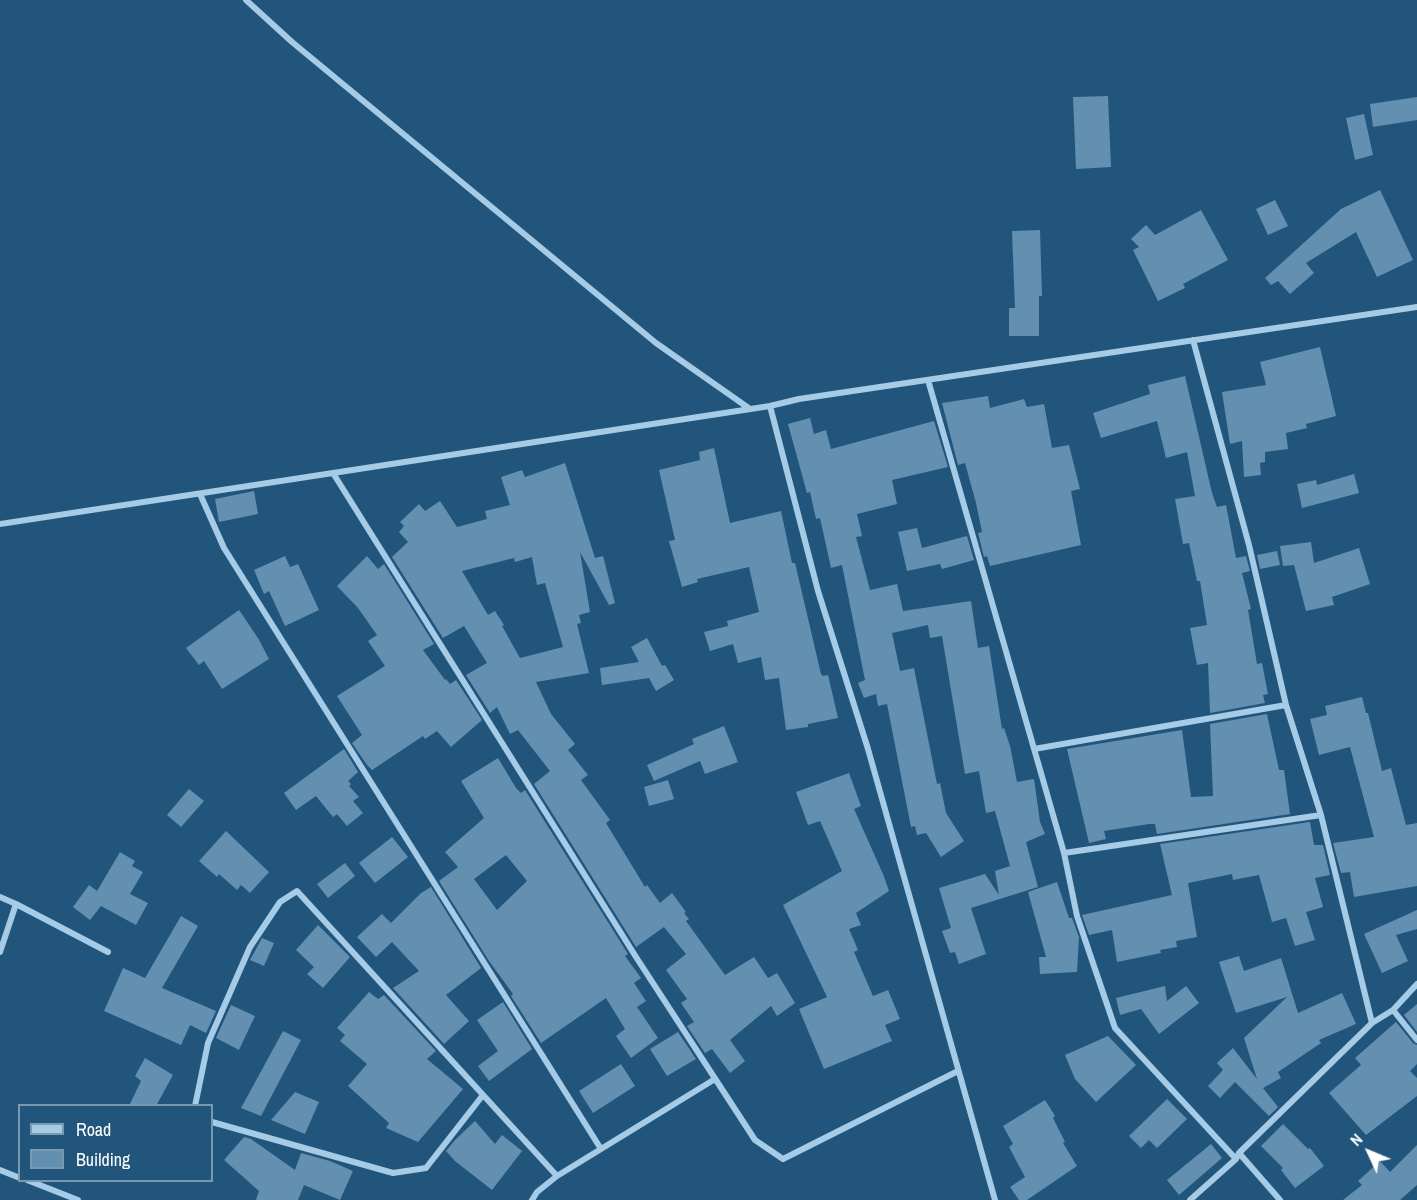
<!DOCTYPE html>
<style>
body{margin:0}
#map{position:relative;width:1417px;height:1200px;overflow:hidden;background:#22557c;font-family:"Archivo Narrow",sans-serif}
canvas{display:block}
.legend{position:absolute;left:18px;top:1104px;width:195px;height:78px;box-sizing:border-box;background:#22557c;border:2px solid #7a99b0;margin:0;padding:8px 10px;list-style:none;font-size:18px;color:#fff}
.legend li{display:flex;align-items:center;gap:12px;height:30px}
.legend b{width:30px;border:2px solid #7a99b0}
.north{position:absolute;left:1339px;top:1122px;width:60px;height:60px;-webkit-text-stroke:4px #22557c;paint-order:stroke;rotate:314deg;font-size:16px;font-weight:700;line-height:24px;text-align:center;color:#fff}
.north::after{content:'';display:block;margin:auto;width:21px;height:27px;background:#fff;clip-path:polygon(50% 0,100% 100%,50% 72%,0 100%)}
</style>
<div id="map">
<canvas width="1417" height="1200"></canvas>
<ul class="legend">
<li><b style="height:8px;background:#a6cbe6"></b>Road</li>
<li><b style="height:16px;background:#6390b1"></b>Building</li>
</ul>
<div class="north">N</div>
</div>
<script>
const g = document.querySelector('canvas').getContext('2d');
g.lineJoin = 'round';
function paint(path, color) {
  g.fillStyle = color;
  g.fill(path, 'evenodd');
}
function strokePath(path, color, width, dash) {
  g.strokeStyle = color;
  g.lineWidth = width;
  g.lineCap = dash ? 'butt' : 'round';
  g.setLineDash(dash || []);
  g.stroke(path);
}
paint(new Path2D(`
 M1108,96L1111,167L1076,169L1073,97Z
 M1417,97V120L1373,127L1370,104Z
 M1364,114L1373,155L1355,160L1346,118Z
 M1380,190L1413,260L1377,277L1356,232L1306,263L1314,273L1290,294L1278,281L1271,285L1265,278L1341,209Z
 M1275,200L1288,226L1268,235L1256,209Z
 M1201,210L1228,260L1183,284L1185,288L1158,301L1133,250L1139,247L1131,239L1146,225L1155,235Z
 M1040,230L1042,296H1039V336H1009V308H1015L1012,231Z
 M1320,347L1336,416L1306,424L1307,428L1286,433L1288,449L1265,452V462L1260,463L1261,475L1244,477L1242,441L1230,444L1222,392L1266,385L1260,362Z
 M1185,376L1212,493L1217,507L1226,505L1236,558L1246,556L1250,571L1242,573L1251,609L1248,610L1257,664L1262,663L1268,694L1263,695L1265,703L1210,713L1208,663L1197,665L1190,628L1207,625L1200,581H1197L1189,543L1183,544L1175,499L1195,496L1187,452L1166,458L1157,421L1101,438L1093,413L1150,394L1148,385Z
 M988,396L990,408L1024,399L1027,407L1044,404L1052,448L1069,445L1080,489L1071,491L1081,545L990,566L987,556L984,557L978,533L982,532L976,503L965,463L958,465L942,403Z
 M810,418L814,434L826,430L831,449L934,421L948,467L892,480L897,504L857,514L862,536L856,537L870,590L897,584L903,611L971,601L978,648L989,646L1002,729L1004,728L1010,746L1017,782L1034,779L1040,822L1045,834L1026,842L1038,887L971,908L986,954L959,964L955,952L950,953L942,931L951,928L939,888L985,874L999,895L995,871L1010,866L995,811L986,813L979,771L965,774L942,636L930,638L928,625L892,633L900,671L914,668L937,784L940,783L946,813L964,841L941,857L926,833L917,835L915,826L911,827L887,704L878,706L876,694L864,698L858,683L865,680L842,565L831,568L820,518L816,519L810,492L807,493L788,424Z
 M714,448L730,523L781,511L792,563H795L821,674L823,676L828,675L838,718L808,724V727L786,730L779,678L765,680L761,657L738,663L733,644L710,651L704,632L728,626L727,621L759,612L749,567L697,579L698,582L682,587L669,541L675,540L659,470L700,460L699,452Z
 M565,463L595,558L603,556L615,603L609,605L580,552L590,612L579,615L581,623L577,624L589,673L536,682L551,714L575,744L568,750L588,775L581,780L610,820L606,823L645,887L647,885L660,903L672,893L686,912L684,913L689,919L686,921L725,975L754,957L768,978L777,973L795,1003L777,1016L771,1006L730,1040L745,1061L730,1073L712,1049L705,1053L687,1026L694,1022L681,1003L687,999L666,970L686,954L664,927L636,947L534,784L550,771L518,730L510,734L497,707L490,713L466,675L487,663L464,626L443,638L392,557L408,542L399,532L404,526L400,522L419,504L425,511L440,501L457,527L487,519L485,511L510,505L501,477L522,470L525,477ZM532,557L537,585L545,583L563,647L520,658L502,626L504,625L495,611L488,615L462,571L514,558L515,562Z
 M1354,474L1359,493L1302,508L1297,484L1316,480L1317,485Z
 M254,491L258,514L219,522L215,499Z
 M917,528L922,548L967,536L974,560L942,569L940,564L907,571L898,532Z
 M1311,542L1314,563L1359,548L1370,584L1332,597L1334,605L1306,611L1294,565L1283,566L1280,546Z
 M1277,551L1280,565L1260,569L1257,555Z
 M285,556L290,567L298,564L319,610L285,626L269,591L264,594L254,570Z
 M367,556L378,569L384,564L434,644L423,650L445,680L446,679L450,684L456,680L482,720L451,747L437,731L425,739L423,736L372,770L367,765L352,743L362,735L337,696L385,666L368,641L377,635L358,608L337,586Z
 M239,610L258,638L269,659L222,689L204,661L199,665L186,648Z
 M647,638L662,666L665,665L674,680L656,691L649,678L602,685L600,668L639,662L631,647Z
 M1362,697L1366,713H1368L1382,771L1391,768L1406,825L1417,823V886L1354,897L1350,872L1341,873L1333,843L1374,837L1350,747L1319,755L1310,719L1327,715L1325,706Z
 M1267,714L1279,770H1284L1290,814L1157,834L1155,824H1149L1104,831L1106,839L1089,843L1067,749L1182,730L1191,797L1213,796L1210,724Z
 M724,726L738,762L705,774L700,761L654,781L647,765L694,744L692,739Z
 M344,749L358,772L348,781L351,784L349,786L359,797L353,801L363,813L347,826L337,814L333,817L316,796L296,810L284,793Z
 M498,758L516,788L521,793L525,790L628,954L625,956L641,978L634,983L646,1001L637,1007L658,1038L631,1058L616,1036L625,1029L606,998L541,1043L511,996L513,994L489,961L439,881L458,867L445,852L484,818L461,781ZM506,855L527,881L497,910L474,879Z
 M849,773L861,806L854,809L883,874L889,891L856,913L861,925L849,929L858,950L854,952L873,996L888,990L900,1019L885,1025L892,1041L824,1069L799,1009L827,997L783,905L842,871L820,821L808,825L796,792Z
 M668,780L674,799L649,806L644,787Z
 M189,789L204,801L181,827L167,815Z
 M1310,822L1314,845H1323L1330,875L1315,878L1323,907L1306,912L1315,940L1295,946L1286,918L1272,922L1259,875L1233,880L1232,874L1188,883L1197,937L1176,941L1177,947L1160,950L1161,953L1117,962L1112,930L1089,935L1082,915L1172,895L1160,844Z
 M226,831L269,872L250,893L241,885L237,890L219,874L217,877L199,861Z
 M392,837L408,857L375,883L359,863Z
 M120,852L135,861L132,866L143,872L130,894L148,903L136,925L101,906L90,920L73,907L89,885L97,891Z
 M345,863L355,876L328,898L317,884Z
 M1057,882L1069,918H1072L1079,937L1077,972L1040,974L1039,957H1046L1028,892Z
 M431,887L481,968L446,995L469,1021L444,1044L393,988L419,971L392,942L376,957L357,937L382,914L391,923L421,893Z
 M1417,910V929L1396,935L1408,961L1382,973L1364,934Z
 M181,916L198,926L162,988L216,1011L206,1033L190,1025L181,1045L104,1011L123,968L145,978Z
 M318,925L350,957L323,988L307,974L314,967L296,950Z
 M262,938L274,943L264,966L250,960Z
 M1239,956L1244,971L1281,958L1298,1013L1342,993L1356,1024L1319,1040L1321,1043L1278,1072L1281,1078L1263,1088L1278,1107L1269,1116L1235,1082L1220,1098L1208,1086L1223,1070L1217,1063L1233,1048L1257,1079L1244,1038L1287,997L1236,1013L1219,962Z
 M1165,986L1167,1001L1186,986L1199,1003L1159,1034L1141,1009L1120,1015L1116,998Z
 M369,992L378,999L384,995L436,1051L427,1059L463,1089L418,1142L386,1128L389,1123L348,1086L367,1064L340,1041L345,1035L337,1028Z
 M503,1002L532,1049L489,1081L478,1066L498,1051L477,1020Z
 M1417,1004V1032L1404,1015Z
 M231,1005L255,1016L239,1050L216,1038Z
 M1396,1022L1413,1043L1417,1045V1064L1410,1071L1417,1078V1096L1366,1135L1329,1093L1361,1065L1355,1058Z
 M283,1031L301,1040L261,1116L241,1108Z
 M678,1032L696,1059L667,1076L650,1049Z
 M1108,1036L1136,1065L1096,1102L1075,1079L1065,1055Z
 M145,1058L173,1075L156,1106H129L141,1081L135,1076Z
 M621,1064L635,1086L593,1113L579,1091Z
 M295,1092L319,1102L305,1134L271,1120Z
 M1167,1099L1187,1119L1157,1148L1149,1140L1141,1148L1129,1136Z
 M1045,1100L1055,1116L1053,1118L1065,1142L1063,1143L1077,1166L1027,1200H1019L1010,1187L1025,1177L1009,1147L1013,1144L1003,1126Z
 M475,1121L495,1144L502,1135L522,1151L492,1190L455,1161L446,1151L455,1140Z
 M1283,1124L1308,1149L1310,1148L1324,1166L1295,1188L1281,1170L1283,1168L1261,1146Z
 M244,1137L251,1139L295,1170L301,1153L330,1161L353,1171L340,1200L304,1185L298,1200H256L259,1191L224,1160Z
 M1211,1144L1222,1158L1179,1195L1167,1180Z
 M1417,1145V1185L1400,1200H1343L1362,1185L1358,1181L1380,1161L1390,1172Z`), '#6390b1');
strokePath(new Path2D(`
 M246,0L292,42L656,343L750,409
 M1193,340L1249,545L1286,705L1321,815L1372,1023
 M928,380L1064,853L1077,916L1115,1028L1236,1159
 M770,406L818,591L868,749L995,1200
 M333,473L636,957L755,1140L783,1159L958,1071
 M200,494L224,548L601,1149
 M0,524L770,406L799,399L1417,307
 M1034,749L1286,705
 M1064,853L1321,815
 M0,897L16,904L0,952
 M16,904L108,952
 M1393,1010L1417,1040
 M195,1106L208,1043L250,947L280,902L297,891L557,1176
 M212,1122L393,1173L426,1168L483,1095
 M1239,1153L1280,1200
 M0,1170L20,1178
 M27,1180L78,1200
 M532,1200L537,1192L557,1176L715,1079
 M1190,1200L1236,1159L1239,1153L1372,1023L1393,1010L1417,984`), '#a6cbe6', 6);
</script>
